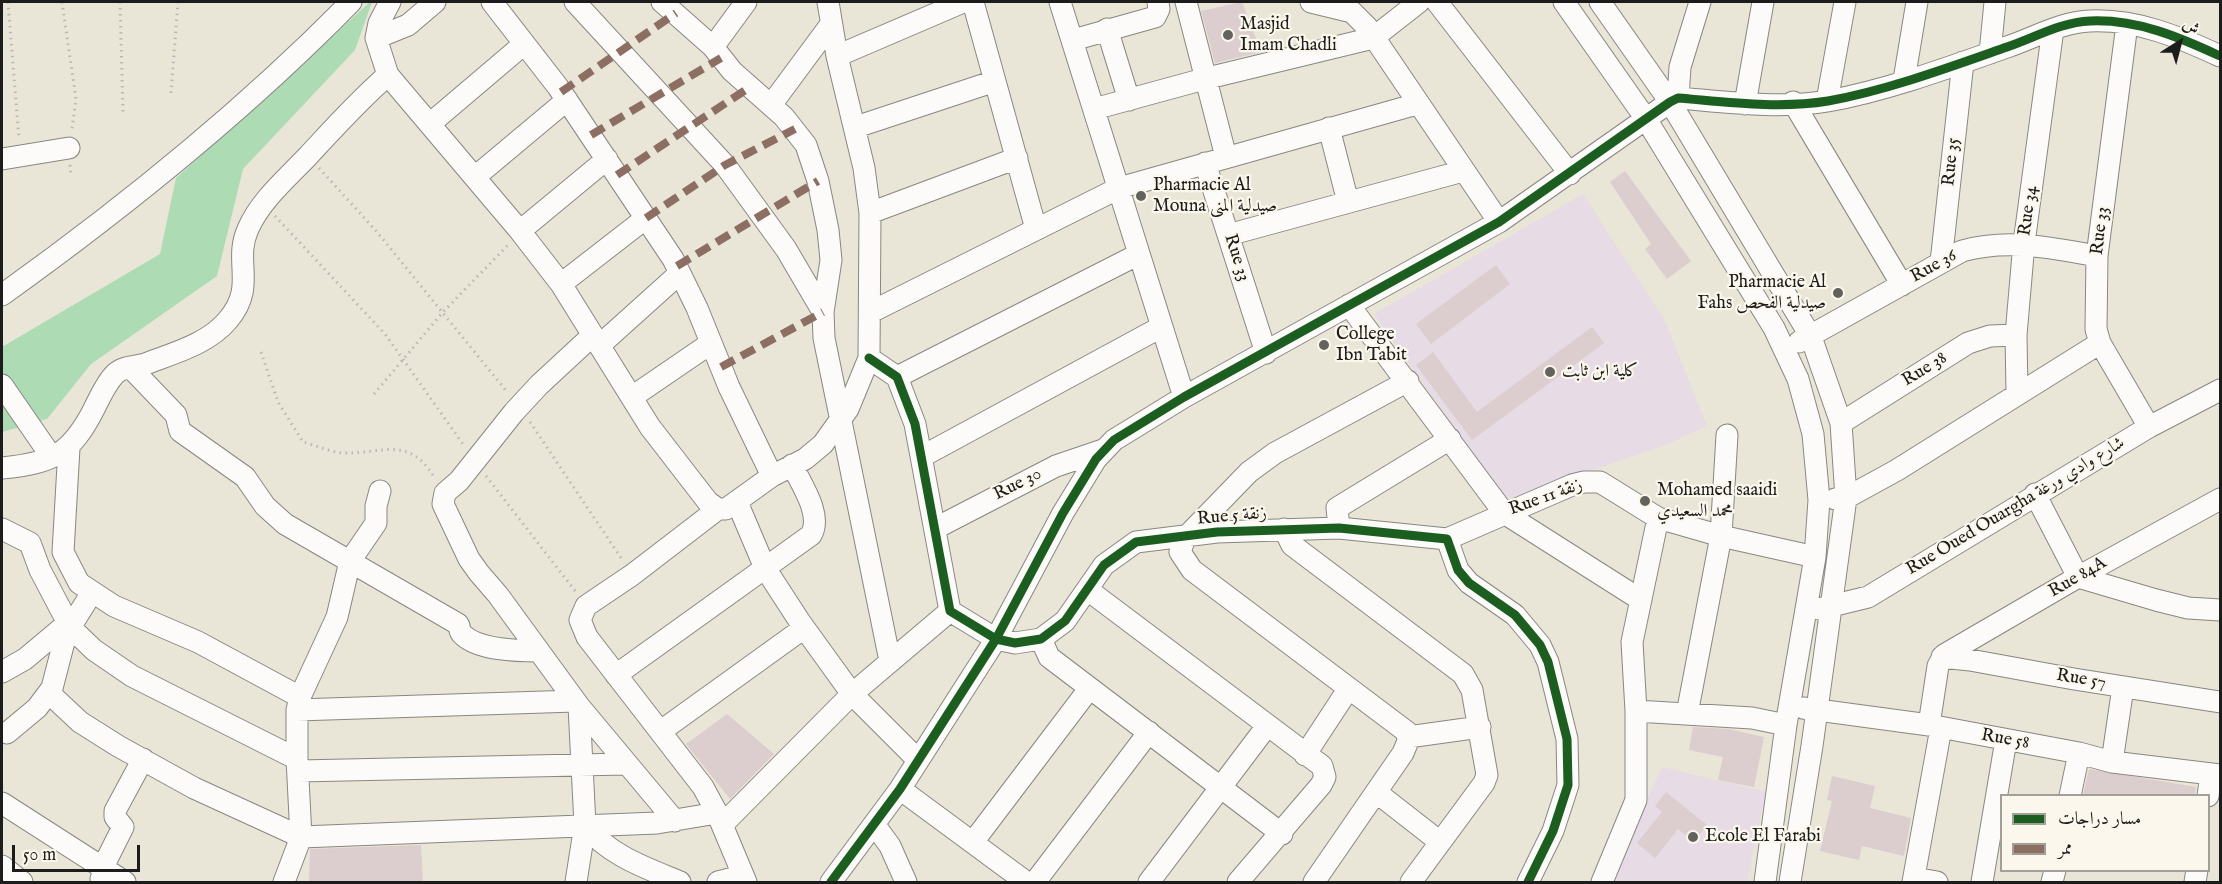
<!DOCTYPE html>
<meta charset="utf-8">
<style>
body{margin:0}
#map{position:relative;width:2222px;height:884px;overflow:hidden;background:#e9e5d7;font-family:"IM FELL English",Amiri,serif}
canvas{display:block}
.frame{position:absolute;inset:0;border:3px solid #1c1c1c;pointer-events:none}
.legend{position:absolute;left:2000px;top:794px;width:210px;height:78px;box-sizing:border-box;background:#fbf7ec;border:2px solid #a29f99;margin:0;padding:8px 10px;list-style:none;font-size:18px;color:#1c1c1c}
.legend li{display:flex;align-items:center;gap:12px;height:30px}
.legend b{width:30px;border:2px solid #a29f99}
.north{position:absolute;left:2150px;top:12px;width:60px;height:60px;-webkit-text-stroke:4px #fbf7ec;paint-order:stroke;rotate:36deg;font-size:16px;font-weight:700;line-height:24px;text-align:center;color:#1c1c1c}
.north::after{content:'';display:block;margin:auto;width:21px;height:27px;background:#1c1c1c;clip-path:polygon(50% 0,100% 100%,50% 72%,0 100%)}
.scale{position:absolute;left:12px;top:845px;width:128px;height:27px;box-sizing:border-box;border:3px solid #1c1c1c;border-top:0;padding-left:8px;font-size:18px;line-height:21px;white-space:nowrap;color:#1c1c1c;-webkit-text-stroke:4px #fbf7ec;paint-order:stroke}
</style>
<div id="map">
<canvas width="2222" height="884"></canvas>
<div class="frame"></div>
<ul class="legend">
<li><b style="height:8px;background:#1b5e20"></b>مسار دراجات</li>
<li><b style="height:8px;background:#8d6e63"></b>ممر</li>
</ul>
<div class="north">ش</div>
<div class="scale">50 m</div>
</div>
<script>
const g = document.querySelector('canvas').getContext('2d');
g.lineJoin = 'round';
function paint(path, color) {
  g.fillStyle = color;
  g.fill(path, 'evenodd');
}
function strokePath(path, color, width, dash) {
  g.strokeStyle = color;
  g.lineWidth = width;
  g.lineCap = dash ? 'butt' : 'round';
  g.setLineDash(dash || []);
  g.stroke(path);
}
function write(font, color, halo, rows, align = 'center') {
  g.font = font + ' "IM FELL English",Amiri,serif';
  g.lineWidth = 4.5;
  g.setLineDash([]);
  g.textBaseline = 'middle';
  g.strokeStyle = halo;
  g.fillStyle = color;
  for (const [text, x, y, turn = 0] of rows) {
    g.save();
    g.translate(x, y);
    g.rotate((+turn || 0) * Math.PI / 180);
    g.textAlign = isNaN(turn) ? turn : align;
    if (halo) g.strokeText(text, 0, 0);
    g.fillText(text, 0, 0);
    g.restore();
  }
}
paint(new Path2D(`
 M1583,194L1664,319L1707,426L1663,446L1505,500L1374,314Z
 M1662,767L1766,792L1747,882H1609Z`), '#e7dbe5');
paint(new Path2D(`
 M370,2H372L355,50L243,169L217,276L91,364L47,419L2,432V347L160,254L176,178Z`), '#acdbb4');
paint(new Path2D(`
 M1242,2L1261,52L1215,63L1201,11Z
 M1625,171L1691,261L1667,279L1645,249L1651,244L1610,182Z
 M1496,265L1510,284L1431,344L1416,324Z
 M1592,327L1604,343L1472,440L1416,365L1433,352L1477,412Z
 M727,714L774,754L730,799L686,744Z
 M1693,727L1728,729L1764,737L1754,787L1718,780L1723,757L1689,750Z
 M2089,769L2196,787L2195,795H2083Z
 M1832,776L1875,786L1870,808L1911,818L1904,856L1862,846L1859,860L1820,851L1832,801L1827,800Z
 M1666,792L1707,825L1694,842L1678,829L1655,858L1637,843L1662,812L1655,806Z
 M421,845L423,882H309L310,849Z`), '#dccdce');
const minor = new Path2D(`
 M390,2L379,23L376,38L388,75L520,231L561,284L650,427L708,502L718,509H726L772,476L805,459L823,444L848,409L869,358L870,213L864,168L837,56L828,2
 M492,2L558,87L673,259L697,308L729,387L772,476
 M575,2L725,165L786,249L823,312
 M662,2L713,47L732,71L784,117L806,145L818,181L828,230L831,260L823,312L824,338L890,661
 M973,2L1036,229
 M1060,2L1184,397
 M1186,2L1226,157
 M1311,2L1352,12L1367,27L1499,222
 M1437,2L1570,174
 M1564,2L1646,119L1774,328L1798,379L1813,434L1819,500L1815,557L1786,725L1765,882
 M1600,2L1670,102L1811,337L1841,423L1846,498L1812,746L1790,882
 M2127,24L2097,256L2096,329L2100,343L2149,427
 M1107,29L1129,100
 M376,38L408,25L435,2
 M1073,40L1155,17L1159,9L1158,2
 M713,47L746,2
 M1990,53L1995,2
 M837,56L963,2
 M1904,80L1917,2
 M1678,98L1680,67L1700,2
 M1827,101L1845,2
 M1793,102L1902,285
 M1745,104L1763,2
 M771,105L831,24
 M1094,109L1204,79L1373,38L1419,2
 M431,123L524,44
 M856,127L995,81
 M1329,128L1348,202
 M2,159L69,148
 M1205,163L1266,353
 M475,177L567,100
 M870,213L1017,158
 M520,231L607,159
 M1228,235L1463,171
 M1941,262L1963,62
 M561,284L646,218
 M2,295C125,207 245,110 351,2
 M1349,305L1504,513L1641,600
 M871,312L1119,188L1417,104
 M593,335L539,385L514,412L459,481L445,493L443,504L469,559L479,573L498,595L579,706L675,821
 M1799,342L1962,251C2009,238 2051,248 2097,256
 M600,345L680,273
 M869,358L897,377L915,424L950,611L996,639L1015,643L1041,639L1065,621L1104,565L1136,542L1217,532L1339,528L1447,539L1458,570L1469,583L1515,615L1540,645L1548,662L1567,739L1568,785L1553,831L1528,882
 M130,367L176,415L180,431L245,477L265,506L285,524L458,624C461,628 458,631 463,635C479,650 517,651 538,651
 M897,377L1139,254
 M2,385L51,456
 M2017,394L2016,335L2024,243L2053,29
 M632,397L711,343
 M1841,423L1968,343L1990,336L2016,335
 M69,448L63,552L79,583L114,606L198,642L300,697
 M923,456L1161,327
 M2,468C53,463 71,454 94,409C100,397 106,383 115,374C123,366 135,367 145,364C174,353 208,344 228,320C257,286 233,262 248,229C260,201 287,178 308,156C334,128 359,100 388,75
 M2035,494L2078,577L2156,600L2188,608L2220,610
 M1835,499L1846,498L1897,470L2100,343
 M737,502L765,568L800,622L852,694L918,760
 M718,509L632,575L586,606L580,620L587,637L703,787L717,813L746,882
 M936,528L1056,466L1103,450
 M1339,528L1337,508L1450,439
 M2,529L30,543L40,570L70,627L94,650L132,676L297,759
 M1284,529L1292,545L1463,674L1472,690L1487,775L1484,783L1411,882
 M1447,539L1572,485L1584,482H1600L1658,518L1721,536L1815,557
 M1088,590L1322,766L1325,777L1321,785L1238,882
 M1819,609L1868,597L2149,427L2220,390
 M1041,639L1049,657L1282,834
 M1942,657L1970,660L2074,679L2220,702
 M2,672L25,659L68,623
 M616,675L811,535C823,515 801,484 792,465
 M49,693L80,722L118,746L194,788L301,837L657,823L717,813
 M1803,708L1929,725L2079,753L2112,762L2220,775
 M297,710L575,701
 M1636,711L1752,718L1786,725
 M1687,714L1721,536L1727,435
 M1929,725L1938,666L1944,655L2078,577L2220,499
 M661,731L804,628
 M7,733L37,708L52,688L66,634L91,594
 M1408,737L1480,727
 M1305,755L1349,688
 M2112,762L2123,687
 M299,771L625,764
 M900,789L1026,882
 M1376,792L1440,842
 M2070,796L2079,753
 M2208,796L2211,774
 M2,803L125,882
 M874,824L890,846L906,882
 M585,825C608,855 646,868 680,882
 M722,825L852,694L950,611
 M973,842L1089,689
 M2,866L22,882
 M1914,878L1937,882
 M101,879L107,859L123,827L115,817V811L143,759
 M284,882L301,837L297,759V710L300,697L337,617L350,561L376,523V506L380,491
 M576,882L585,825L579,706
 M718,882L742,876
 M831,882L900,789L996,639L1063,513L1096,459L1114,440L1184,397L1499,222L1670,102L1678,98C1727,102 1779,109 1828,101C1888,90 1950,67 2007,47C2034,38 2061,22 2090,21C2137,19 2179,37 2220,56
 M1035,882L1149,732
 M1149,882L1267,726
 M1314,882L1403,753L1408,741L1407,732L1192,570L1180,552L1185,538L1249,472L1275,453L1408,381
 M1602,882L1636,800V711L1632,642L1658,518
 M1913,882L1941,728
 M1982,882L2006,740
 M2052,882L2055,870
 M2195,882L2197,870`);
strokePath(minor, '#898780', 23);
strokePath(new Path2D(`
 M8,2L19,139
 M62,2L76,99L72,129
 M120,2L123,112
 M171,93L178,2
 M70,165L71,176
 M319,168L377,232L508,393
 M275,216L385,334L465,447
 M261,352L278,402L303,442C315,445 330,452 343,453C381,454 409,435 434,477
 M374,394L443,312L509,244
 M530,422L623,561
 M486,476L576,592`), '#b9b8b6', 3, [1.5, 4.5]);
strokePath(minor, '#fcfbf9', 21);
strokePath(new Path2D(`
 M561,92L676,13
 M591,135L721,58
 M617,175L750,87
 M646,218L725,165L795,129
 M677,266L818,181
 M721,367L823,312`), '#8d6e63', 8, [15, 8]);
strokePath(new Path2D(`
 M869,358L897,377L915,424L950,611L996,639L1015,643L1041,639L1065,621L1104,565L1136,542L1217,532L1339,528L1447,539L1458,570L1469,583L1515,615L1540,645L1548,662L1567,739L1568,785L1553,831L1528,882
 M831,882L900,789L996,639L1063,513L1096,459L1114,440L1184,397L1499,222L1670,102L1678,98C1727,102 1779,109 1828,101C1888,90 1950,67 2007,47C2034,38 2061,22 2090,21C2137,19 2179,37 2220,56`), '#1b5e20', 9);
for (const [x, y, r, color] of [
 [1228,35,6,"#64625d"],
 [1141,196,6,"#64625d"],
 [1838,293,6,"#64625d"],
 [1324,345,6,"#64625d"],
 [1550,372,6,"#64625d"],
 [1645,501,6,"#64625d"],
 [1693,837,6,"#64625d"]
]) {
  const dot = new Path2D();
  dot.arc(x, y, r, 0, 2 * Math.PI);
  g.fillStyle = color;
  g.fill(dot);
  strokePath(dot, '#fbf7ec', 2);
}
write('18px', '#1c1c1c', '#fbf7ec', [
 ["Masjid",1240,25],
 ["Imam Chadli",1240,46],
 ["Pharmacie Al",1153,186],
 ["Mouna صيدلية المنى",1153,207],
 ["Pharmacie Al",1826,283,"right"],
 ["Fahs صيدلية الفحص",1826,304,"right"],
 ["College",1336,335],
 ["Ibn Tabit",1336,356],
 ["كلية ابن ثابت",1562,372],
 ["Mohamed saaidi",1657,491],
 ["محمد السعيدي",1657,512],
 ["Ecole El Farabi",1705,837]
], 'left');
write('18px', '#1c1c1c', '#fbf7ec', [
 ["Rue 35",1952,162,-84],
 ["Rue 34",2029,211,-82],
 ["Rue 33",2101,231,-83],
 ["Rue 33",1236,258,72],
 ["Rue 36",1934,267,-29],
 ["Rue 38",1925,370,-32],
 ["Rue 30",1018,485,-27],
 ["Rue 11 زنقة",1546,498,-20],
 ["Rue Oued Ouargha شارع وادي ورغة",2016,507,-31],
 ["Rue 5 زنقة",1232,517,-5],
 ["Rue 84A",2078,578,-30],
 ["Rue 57",2081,680,9],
 ["Rue 58",2005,740,10]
]);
</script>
